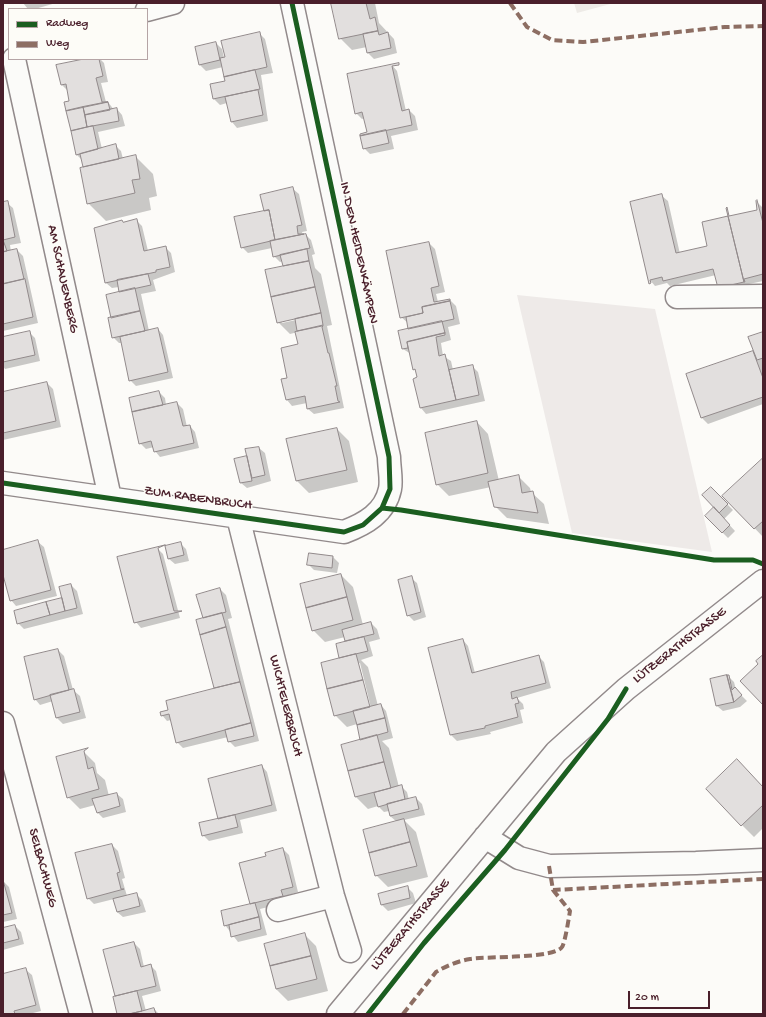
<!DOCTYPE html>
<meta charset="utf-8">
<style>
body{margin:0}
#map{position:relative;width:766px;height:1017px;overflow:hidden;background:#fcfbf8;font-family:"Gochi Hand",sans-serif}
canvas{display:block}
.frame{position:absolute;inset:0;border:4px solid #4a1f2b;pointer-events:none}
.legend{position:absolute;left:8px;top:8px;width:140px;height:52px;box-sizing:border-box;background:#fdfcf7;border:1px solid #b5a4a5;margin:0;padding:5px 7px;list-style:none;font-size:12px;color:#4a1f2b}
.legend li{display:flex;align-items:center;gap:8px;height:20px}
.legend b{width:20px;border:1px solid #b5a4a5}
.scale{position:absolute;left:628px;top:991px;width:82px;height:18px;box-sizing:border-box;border:2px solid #4a1f2b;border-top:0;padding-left:5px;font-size:12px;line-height:14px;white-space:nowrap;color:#4a1f2b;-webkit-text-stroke:3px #fdfcf7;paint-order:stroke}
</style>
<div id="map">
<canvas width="766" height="1017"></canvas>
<div class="frame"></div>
<ul class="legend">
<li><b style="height:5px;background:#1b5e20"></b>Radweg</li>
<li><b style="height:5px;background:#8d6e63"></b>Weg</li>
</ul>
<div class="scale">20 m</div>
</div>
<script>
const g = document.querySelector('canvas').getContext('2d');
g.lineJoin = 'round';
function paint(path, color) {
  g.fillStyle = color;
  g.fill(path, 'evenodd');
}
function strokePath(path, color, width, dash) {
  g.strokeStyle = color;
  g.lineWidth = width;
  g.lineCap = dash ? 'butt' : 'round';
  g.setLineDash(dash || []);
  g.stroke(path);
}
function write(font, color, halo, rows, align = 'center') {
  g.font = font + ' "Gochi Hand",sans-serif';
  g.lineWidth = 3;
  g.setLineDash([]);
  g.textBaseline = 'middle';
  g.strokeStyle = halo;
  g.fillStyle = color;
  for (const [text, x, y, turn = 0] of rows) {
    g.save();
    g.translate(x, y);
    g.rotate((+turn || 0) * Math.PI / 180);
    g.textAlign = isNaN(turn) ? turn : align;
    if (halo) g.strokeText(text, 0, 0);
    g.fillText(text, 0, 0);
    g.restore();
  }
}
paint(new Path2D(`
 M574,3H614L577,13Z`), '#eeebe7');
paint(new Path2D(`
 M517,295L655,309L712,552L572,533Z`), '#eeeae8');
paint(new Path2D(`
 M23,3H56L35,9H28Z
 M332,3H375L379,23L394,39L397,53L374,59L368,53L367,47L352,50L340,38Z
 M259,33L265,39L273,73L261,75L268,121L237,128L232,122L227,103L220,105L214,99L211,85L226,82L223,67L206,71L200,65L196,47L216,43L222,49L224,58Z
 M88,59H100L104,63L108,82L101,83L106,102H108L114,110L117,109L122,115L125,126L98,132L102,149L115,145L121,151L123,159L135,156L153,174L157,196L149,198L151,210L106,221L88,203L85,168L82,160L77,155L65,102L70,101L68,91L62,85L58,66Z
 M392,65L397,71L406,111L409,110L415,116L418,130L391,136L394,149L370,154L364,148L368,133L365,118L362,119L356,113Z
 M293,189L299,194L307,231L302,232L303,235H306L311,240L315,254L312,255L315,268L321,274L332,325L327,326L344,408L314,414L308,409L307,403L292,406L287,400L288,379L299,344L298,332L290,334L278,322L285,267L283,261L280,262L274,256L272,248L248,253L242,247L265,212ZM296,318V320L282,323L281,321Z
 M662,196L668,201L680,254L708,247L759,210L757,202L763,208V281L749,284L750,288L725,293L716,275L670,286L667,283L655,286L650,280Z
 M7,203L13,208L21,243L10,245L11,252L17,250L23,256L38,323L3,331V204Z
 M136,220L142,226L148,251L165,247L171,253L175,272L153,280L156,291L141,294L149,331L158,329L163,335L173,378L136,386L130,380L122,343H119L113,337L112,318L121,293L119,287L112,288L106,283L124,223Z
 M429,243L435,249L445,292L436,294L438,302L450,300L456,306L460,324L448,327L451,340L441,343L443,356L451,361L453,370L472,366L478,372L485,401L426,414L421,408L417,372L414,369L411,354L403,349L410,330L408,323L401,317Z
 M29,332L35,338L40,361L5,369L3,366V338Z
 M763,333V404L708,424L702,418L687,375L755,352Z
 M47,383L53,389L61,427L3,440V393Z
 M159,392L165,398L166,405L177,403L183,409L187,427L190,426L195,432L199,448L160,457L155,451L154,447L146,449L140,443L130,399Z
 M477,422L488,434L499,481L518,476L530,488L531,492L544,504L549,524L507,518L495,506L491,487L449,496L437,484Z
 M337,429L349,441L358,482L309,493L297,481L288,440Z
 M259,448L265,453L271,481L247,488L241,483L248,457Z
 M763,459V537L724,496Z
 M711,488L733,510L724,519L735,531L728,538L706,516L715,507Z
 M38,542L44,547L57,596L16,606L11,600L3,571V551Z
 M180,543L186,549L189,561L175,564L169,559Z
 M157,548L163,554L180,618L141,628L136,622Z
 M333,557L339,563L337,573L314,570L308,564Z
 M341,575L353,587L363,625L371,623L377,629L380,639L369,642L373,656L361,660L368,667L378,706L381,705L386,711L393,738L382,741L389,748L399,787H402L407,792L409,800L416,798L422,804L425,815L404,820L416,832L428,877L388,887L376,875L397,822L390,816L389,811L384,812L378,806L368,809L356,797L361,740L357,724L347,727L335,715L340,657L346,642L345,637L325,642L313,630ZM360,663L371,708H369L358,664Z
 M411,578L417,583L426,617L414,621L408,615Z
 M71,585L77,591L83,614L24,629L18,623L63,599Z
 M220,589L226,595L232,618L228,619L259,741L235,747L229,741L228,737L183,748L177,742L171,720L167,721L162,715L216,689L198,620L204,619L198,595Z
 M463,640L468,646L475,673L538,656L544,662L551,688L517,698L523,704L524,709L520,710L523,723L490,732L491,734L457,741L451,735Z
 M58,650L64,656L73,690L80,696L86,718L63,724L57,718L53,701L40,705L35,699Z
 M728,676L734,682L736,690L747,701L740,707L723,711L717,706Z
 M83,751L95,763L97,773L105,780L109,796L117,794L123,799L126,812L103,818L97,812L95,805L80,809L68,797Z
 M262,766L267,772L277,811L240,820L243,833L209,841L203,835L219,819Z
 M763,787V828L754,837L742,825Z
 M112,845L118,851L125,878L122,879L127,896L136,894L142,900L146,912L123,917L117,912L114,899L94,904L88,898Z
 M283,849L289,855L298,892L286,896L288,902L260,909L267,935L238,942L225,925L251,904L240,863L267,856Z
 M3,881L9,887L17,919L3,922Z
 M407,887L413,893L416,903L388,911L382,905L379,894Z
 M15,926L21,932L24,944L3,950V929Z
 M304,934L316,946L328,991L288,1001L276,989Z
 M134,943L140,949L144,967L150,965L156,971L161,991L142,996L146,1011L154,1009L159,1014H119L104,951Z
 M26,970L32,975L41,1011L29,1014H3V975Z`), '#0003');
const building = new Path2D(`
 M331,3H366L370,19L375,17L378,31L339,39Z
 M378,31L379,35L388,32L391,48L367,53L363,34Z
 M260,32L267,67L224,77L220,58L225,57L221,41Z
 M216,42L220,60L199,65L195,47Z
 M84,59H99L103,76L96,78L102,102H108L66,111L64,102L69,101L66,84L61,85L56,65Z
 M399,63V65L392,66L402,111L409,109L412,125L360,136V134L367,132L362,112L355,114L347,74Z
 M255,70L260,89L213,99L210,84L225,81L224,77Z
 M258,90L263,115L231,122L225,97Z
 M108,102L110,110L85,115L83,107Z
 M83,107L87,127L71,131L66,111Z
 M117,108L119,121L87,127L85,115Z
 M93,126L98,149L76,155L71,131Z
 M386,130L389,143L363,149L360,136Z
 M116,144L119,159L83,167L80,154Z
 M136,155L140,179L132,180L135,193L87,204L80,168Z
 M293,187L302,225L297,226L298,234H304L275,240L269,210L264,211L260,195Z
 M662,194L676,253L707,246L702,222L728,216L744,282L718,288L713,269L663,281L662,277L650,280L651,283L649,284L630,202Z
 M757,200L763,223V274L744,279L745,282H744L726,208L727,207L729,216L757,210L756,201Z
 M8,201L15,237L3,240V202Z
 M269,210L275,240L241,248L234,217Z
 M137,219L144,251L166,246L170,267L156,270V272L105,283L94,228L122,220L123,222Z
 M306,234L310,248L273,257L270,241Z
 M3,240L7,251L3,252Z
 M429,242L439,286L431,288L434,302L450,299V301L422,307L423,313L400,318L386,251Z
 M17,249L24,279L3,284V252Z
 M307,249L309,261L283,266L280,255Z
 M309,261L315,287L271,297L265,270Z
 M148,274L151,285L119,292L117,280Z
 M25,279L33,317L3,324V284Z
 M315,287L321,313L277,323L271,297Z
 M135,288L140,311L111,318L106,295Z
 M450,301L454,319L408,329L406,317L423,313L422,307Z
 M140,311L145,331L112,338L108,318Z
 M321,313L323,325L297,331L295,319Z
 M442,321L445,333L407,342L408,348L402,349L398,331Z
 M323,326L322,327L328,353H329L337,386H335L338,401L340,402L307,409L305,396L286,400L281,379L287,378L281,348L298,344L295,332Z
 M158,328L168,372L129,381L120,337Z
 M30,331L35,355L3,362V337Z
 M763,332V358L757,360L748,337Z
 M445,333V335L436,337L439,356L445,354L456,400L420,408L413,379L417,377L415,369L413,370L407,342Z
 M753,351L763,378V397L701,418L686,374Z
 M473,365L479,395L456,400L449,370Z
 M47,382L56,421L3,433V392Z
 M159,391L163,405L132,412L129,398Z
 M177,402L183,426L190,425L194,443L154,452L151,441L139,444L132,412Z
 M477,421L488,473L436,485L425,433Z
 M337,428L347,470L296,481L286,439Z
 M259,447L265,475L252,478L245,449Z
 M247,456L252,481L240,483L234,459Z
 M763,458V521L754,529L722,496Z
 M519,475L522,493L533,491L538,513L494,507L488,482Z
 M711,487L728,504L719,513L702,495Z
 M714,507L730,525L722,533L705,516Z
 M38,540L51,590L10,601L3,575V550Z
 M181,542L184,555L168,559L165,546Z
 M165,545L158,548L174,611H182L134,623L117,557Z
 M309,553L333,556L332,568L307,565Z
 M341,574L347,597L306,608L300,584Z
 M412,576L421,612L407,616L398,580Z
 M71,584L77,608L65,611L59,587Z
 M220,588L226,612L203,618L196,595Z
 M347,597L353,620L312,631L306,608Z
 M62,598L65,611L50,615L46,602Z
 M46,602L50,615L17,624L14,611Z
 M222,613L226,627L200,635L196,620Z
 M371,622L374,634L345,641L342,630Z
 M226,627L240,682L214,688L200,635Z
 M364,637L368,651L339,658L336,644Z
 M463,639L472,673L539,655L546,683L511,692L512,699L517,697L519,703L515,704L518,717L485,726V728L450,735L428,648Z
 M58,649L69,690L34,700L24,657Z
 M356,654L363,680L327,689L321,663Z
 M763,655V705L740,681L758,664L756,661Z
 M727,675L734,702L716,706L710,679Z
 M727,675H729L732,690L735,687L742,695L734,702Z
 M363,680L370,707L334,716L327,689Z
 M240,682L251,723L176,743L169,714L161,716L160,712L168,710L166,701Z
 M74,689L80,712L56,718L50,695Z
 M381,704L385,718L357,725L353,711Z
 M385,718L388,732L360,740L357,725Z
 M251,723L254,736L228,742L225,730Z
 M377,735L384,762L348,771L341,745Z
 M88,748L84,751L88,769L93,767L99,789L67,798L56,757Z
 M737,759L763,787V805L741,826L706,789Z
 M384,762L391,788L355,797L348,771Z
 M262,765L272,805L218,819L208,779Z
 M402,785L405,799L378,807L374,793Z
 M117,793L120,806L97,813L92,799Z
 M416,797L419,809L390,816L387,804Z
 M235,815L238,827L202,836L199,823Z
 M404,819L410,842L369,853L363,830Z
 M410,842L417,866L375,876L369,853Z
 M112,844L120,872L117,873L121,889H124L87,899L75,853Z
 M283,848L293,887L281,890L283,896L250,904L239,863L266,856L265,853Z
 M3,880L12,913L3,915Z
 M408,886L410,898L381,905L378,894Z
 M137,893L140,906L117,912L113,899Z
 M255,903L259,917L224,926L221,911Z
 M259,917L261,929L231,937L229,925Z
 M15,925L19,939L3,943V928Z
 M305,933L311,956L270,966L264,944Z
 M134,942L141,967L151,964L156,986L115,996L103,950Z
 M311,956L317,979L276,989L270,966Z
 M26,968L36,1005L14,1011L15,1014H3V974Z
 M137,991L142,1011L129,1014H117L113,997Z
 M154,1008L156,1014H129L142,1011Z`);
paint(building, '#e2dfde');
strokePath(building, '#928a8b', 1);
const minor = new Path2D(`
 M147,10L173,3
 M14,59L110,498
 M677,297L763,296
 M3,483L344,532C365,524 385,513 390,489C392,480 389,467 389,457L292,3
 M238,517L333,896L350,951
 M3,723L81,1014
 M485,837L519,858L549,866L696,863L763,860
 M278,910L333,896
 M338,1014L556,752L626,689L763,581`);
strokePath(minor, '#928a8b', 25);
strokePath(minor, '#fbfbf9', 22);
strokePath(new Path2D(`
 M510,3L527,27L552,40L583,42L725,27L763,26
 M549,866L553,890L763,879
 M403,1014L436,972C446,966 458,961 470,959C487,956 554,959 562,947C565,943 569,917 570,911L553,890`), '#8d6e63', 4, [8, 4]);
strokePath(new Path2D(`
 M292,3L389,457L390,489L382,508
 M3,483L344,532L363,525L382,508L401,510L714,560H753L763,564
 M368,1014L424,943L505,850L608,719L626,689`), '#1b5e20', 5);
write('14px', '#4a1f2b', '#fdfcf7', [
 ["IN DEN HEIDENKÄMPEN",358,253,78],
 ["AM SCHAUENBERG",62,279,78],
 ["ZUM RABENBRUCH",198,499,8],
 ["LÜTZERATHSTRASSE",680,646,-38],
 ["WICHTELERBRUCH",285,706,76],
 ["SELBACHWEG",42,868,75],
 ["LÜTZERATHSTRASSE",411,925,-50]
]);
</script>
